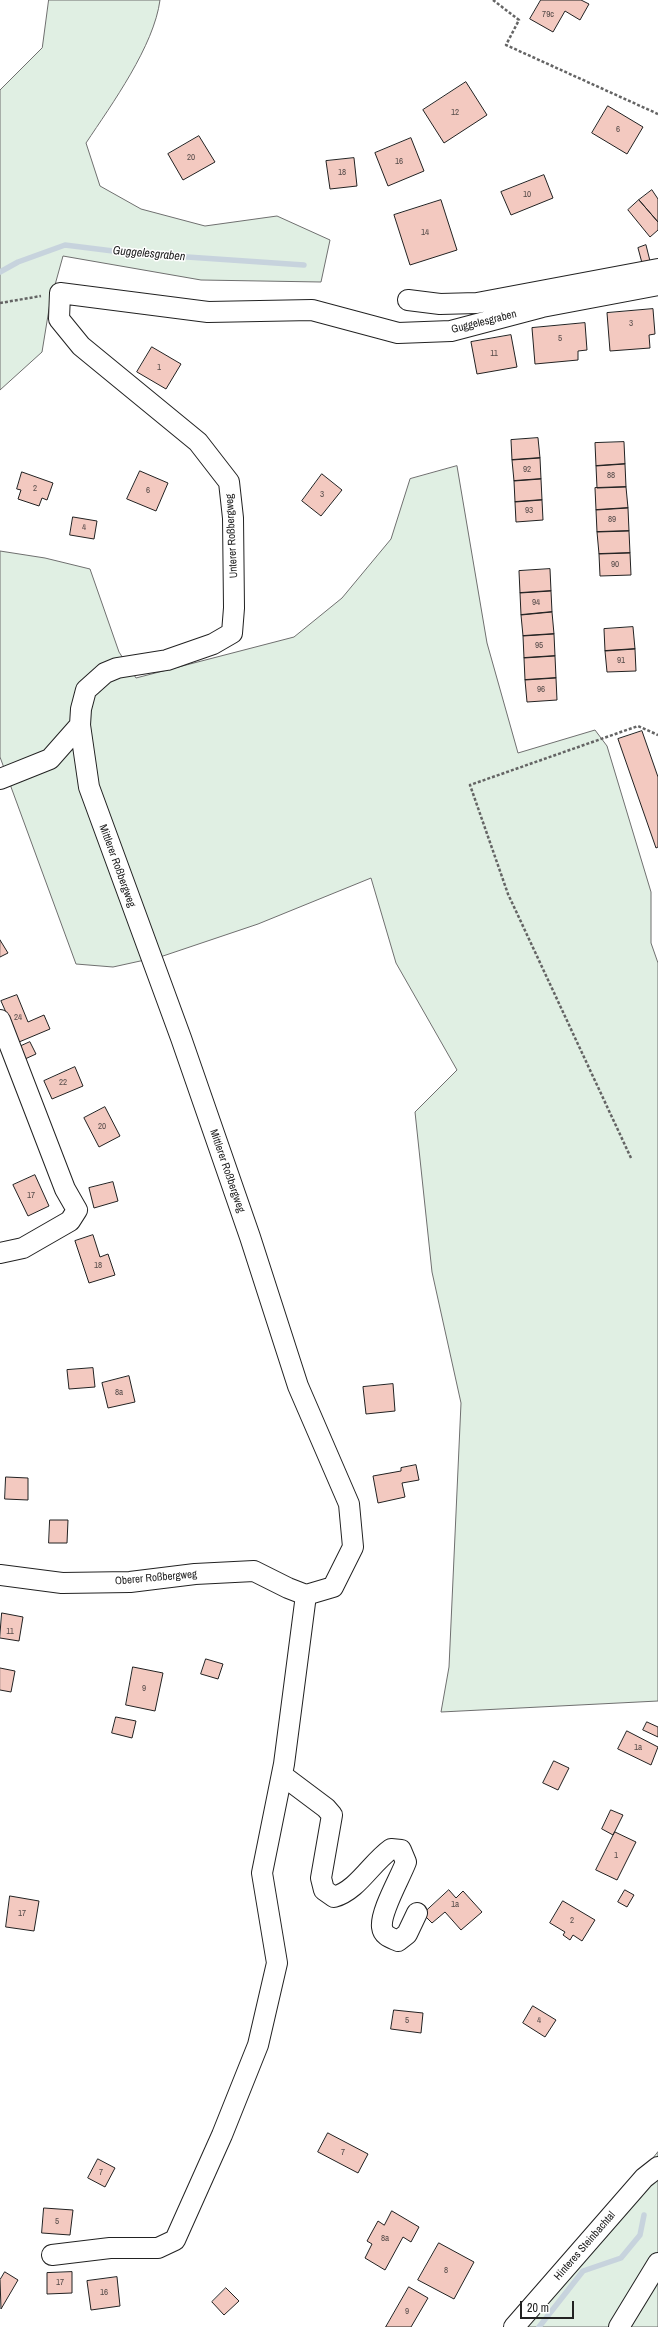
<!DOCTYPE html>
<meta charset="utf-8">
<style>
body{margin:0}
#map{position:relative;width:658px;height:2327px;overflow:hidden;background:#fff;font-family:"Archivo Narrow",sans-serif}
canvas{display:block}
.scale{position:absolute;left:520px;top:2301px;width:54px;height:18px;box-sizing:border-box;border:2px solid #222;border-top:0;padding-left:5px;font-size:12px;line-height:14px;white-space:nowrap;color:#222;-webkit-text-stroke:3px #fff;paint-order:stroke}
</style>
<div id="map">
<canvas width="658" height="2327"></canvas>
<div class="scale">20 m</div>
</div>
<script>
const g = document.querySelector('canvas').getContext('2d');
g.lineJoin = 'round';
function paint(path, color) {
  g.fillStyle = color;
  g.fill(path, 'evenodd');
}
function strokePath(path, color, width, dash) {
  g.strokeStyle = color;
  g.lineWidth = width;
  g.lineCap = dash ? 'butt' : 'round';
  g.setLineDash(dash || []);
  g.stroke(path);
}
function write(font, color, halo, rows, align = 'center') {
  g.font = font + ' "Archivo Narrow",sans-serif';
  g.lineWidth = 3;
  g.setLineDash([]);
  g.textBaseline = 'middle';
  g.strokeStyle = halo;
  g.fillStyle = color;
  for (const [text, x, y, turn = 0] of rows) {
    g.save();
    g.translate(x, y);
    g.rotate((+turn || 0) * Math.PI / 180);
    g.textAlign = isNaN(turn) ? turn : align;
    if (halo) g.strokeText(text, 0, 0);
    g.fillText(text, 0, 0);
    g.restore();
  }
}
const green = new Path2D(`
 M49,0H160C154,46 112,104 86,143L100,186L141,209L205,226L277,216L330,240L321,282L201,280L63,256L50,303L42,352L0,390V90L42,48Z
 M457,466L487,643L518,753L595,730L607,746L651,892V943L658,963V1701L441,1712L449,1667L461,1403L432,1272L415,1112L457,1070L396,963L371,878L258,924L163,956L113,967L76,964L0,757V551L45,558L90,569L119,652L136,678L294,637L342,598L391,539L410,479Z
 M658,2152V2327H519Z`);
paint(green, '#e0efe3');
strokePath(green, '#6f6f6f', 1);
strokePath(new Path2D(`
 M0,272L18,262L65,245L129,253L304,265
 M539,2327L583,2271L621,2258L640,2235L644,2215`), '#c7d3dd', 5.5);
const building = new Path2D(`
 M541,0H581L589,4L580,20L565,11L553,32L530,19Z
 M466,82L487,115L444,143L423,110Z
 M608,106L643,127L627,154L592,133Z
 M199,136L215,162L183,180L168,154Z
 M411,138L424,171L388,186L375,153Z
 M354,158L357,186L330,189L326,161Z
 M544,175L553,198L511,215L501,192Z
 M652,190L658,199V222L639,200Z
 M441,200L457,250L410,265L394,215Z
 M639,200L658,222V230L650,237L628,210Z
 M646,245L650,261L642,263L638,248Z
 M653,309L655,334L649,335L650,348L610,351L607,313Z
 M585,323L587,350L578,351V360L535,364L532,328Z
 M511,335L517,367L477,374L471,342Z
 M152,347L181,364L166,389L137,372Z
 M538,438L540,458L512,460L511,440Z
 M624,442L625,464L596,466L595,443Z
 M540,458L541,479L514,481L512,460Z
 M625,464L626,487L597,488L596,466Z
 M140,471L168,483L156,511L127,499Z
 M22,472L53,483L47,500L42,498L39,506L18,499L21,490L17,489Z
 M322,474L342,490L321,516L302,501Z
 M541,479L542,500L515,502L514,481Z
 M626,487L628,508L596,510L595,488Z
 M542,500L543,520L516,522L515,502Z
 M628,508L629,531L597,532L596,510Z
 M73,517L97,521L94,539L70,535Z
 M629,531L630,553L599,554L597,532Z
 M630,553L631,575L600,576L599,554Z
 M550,569L551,591L520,593L519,571Z
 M551,591L552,612L521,615L520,593Z
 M552,612L554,634L523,636L521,615Z
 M633,627L635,649L605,651L604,629Z
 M554,634L555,656L524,658L523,636Z
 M635,649L636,671L607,672L605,651Z
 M555,656L556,678L525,680L524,658Z
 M556,678L557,700L527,702L525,680Z
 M642,731L658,777V847L656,848L618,739Z
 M0,940L8,953L0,957Z
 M17,995L28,1022L44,1015L50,1029L19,1042L1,1001Z
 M30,1042L36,1054L25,1059L19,1047Z
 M75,1067L83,1086L52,1099L44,1081Z
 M105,1107L120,1136L99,1147L84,1118Z
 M35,1175L49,1206L28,1216L13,1185Z
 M113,1182L118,1201L94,1208L89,1188Z
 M93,1235L100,1257L108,1254L115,1275L89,1283L75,1241Z
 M93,1368L95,1387L69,1389L67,1370Z
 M129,1376L135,1402L108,1408L102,1383Z
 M393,1384L395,1411L366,1414L363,1387Z
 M416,1465L419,1480L402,1483L405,1497L378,1503L373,1476L401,1471V1468Z
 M6,1477L28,1478V1500L5,1499Z
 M50,1520H68L67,1543H49Z
 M2,1613L23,1617L19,1641L0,1638Z
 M206,1659L223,1664L218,1679L201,1674Z
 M133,1667L163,1673L155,1711L126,1705Z
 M0,1668L15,1671L11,1692L0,1690Z
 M116,1717L136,1721L132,1738L112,1733Z
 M647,1722L658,1727V1737L643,1730Z
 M627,1731L658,1747L651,1765L618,1749Z
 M554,1761L569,1768L558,1790L543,1783Z
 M611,1810L623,1815L613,1835L602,1829Z
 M615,1832L636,1842L617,1880L596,1870Z
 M449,1890L456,1898L463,1891L482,1912L461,1930L445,1912L432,1923L423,1914Z
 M625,1890L634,1895L627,1907L618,1902Z
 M10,1896L39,1901L34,1931L6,1927Z
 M563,1901L595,1920L582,1941L573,1935L570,1940L563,1935L565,1932L550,1923Z
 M533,2006L556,2020L545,2037L523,2023Z
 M394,2010L423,2013L421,2033L391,2029Z
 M328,2133L368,2154L358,2173L318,2152Z
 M98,2159L115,2168L105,2187L88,2178Z
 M44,2208L73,2210L70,2235L42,2233Z
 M392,2211L419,2227L411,2242L403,2237L385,2270L365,2258L372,2244L367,2241L378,2221L384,2225Z
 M439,2243L474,2262L454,2299L418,2280Z
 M5,2272L18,2280L1,2309L0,2280Z
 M72,2272V2293L47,2294V2273Z
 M117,2277L120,2306L91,2310L87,2281Z
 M409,2287L428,2298L411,2327H386Z
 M226,2288L239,2301L224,2315L212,2302Z`);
paint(building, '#f3c9c0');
strokePath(building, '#222', 1);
const minor = new Path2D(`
 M408,300L440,304L477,303L658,269
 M0,779L50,759L80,725
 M0,1020L65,1189L77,1210L70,1221L23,1248L0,1253
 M0,1575L62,1583L130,1582L195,1574L254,1571L288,1588L306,1595
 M306,1595L333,1587L353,1547L349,1504L298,1386L250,1237L181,1038L89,787L80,725L81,709L86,690L105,673L117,668L167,660L213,644L232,633L234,608L233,518L229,482L198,442L81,346L59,319L60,293L208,312L312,310L398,333L451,331L542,307L658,285
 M282,1775L326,1808L332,1815L321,1878L324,1890L334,1897C358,1890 371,1863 391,1849L401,1850L406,1862C400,1878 380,1912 382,1927C383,1936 391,1938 398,1941L407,1934L417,1913
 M52,2255L110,2248H158L175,2240L222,2135L258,2045L277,1963L262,1873L284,1764L306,1595
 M514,2327L644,2178L658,2167
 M619,2327L658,2263`);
strokePath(minor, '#222', 22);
strokePath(new Path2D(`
 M493,0L519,20L506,45L658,114
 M0,303L41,296
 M631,1158L508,894L470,785L638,726L658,735`), '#646464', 2.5, [3, 2]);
strokePath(minor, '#fff', 20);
write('9px', '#564c4a', null, [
 ["79c",548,15],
 ["12",455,113],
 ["6",618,130],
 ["20",191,158],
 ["16",399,162],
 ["18",342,173],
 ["10",527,195],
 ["14",425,233],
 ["3",631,324],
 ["5",560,339],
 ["11",494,354],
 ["1",159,368],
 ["92",527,470],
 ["88",611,476],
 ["2",35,489],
 ["6",148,491],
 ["3",322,495],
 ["93",529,511],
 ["89",612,520],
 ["4",84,528],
 ["90",615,565],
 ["94",536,603],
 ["95",539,646],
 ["91",621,661],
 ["96",541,690],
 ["24",18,1018],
 ["22",63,1083],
 ["20",102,1127],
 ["17",31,1196],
 ["18",98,1266],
 ["8a",119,1393],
 ["11",10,1632],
 ["9",144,1689],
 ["1a",638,1748],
 ["1",616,1856],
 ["1a",455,1905],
 ["17",22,1914],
 ["2",572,1921],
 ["5",407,2021],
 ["4",539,2021],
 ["7",343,2153],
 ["7",101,2173],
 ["5",57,2222],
 ["8a",385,2239],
 ["8",446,2271],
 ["17",60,2283],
 ["16",104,2293],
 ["9",407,2312]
]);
write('11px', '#222', '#fff', [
 ["Guggelesgraben",484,322,-14],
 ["Unterer Roßbergweg",232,536,-93],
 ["Mittlerer Roßbergweg",117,866,70],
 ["Mittlerer Roßbergweg",227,1171,71],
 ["Oberer Roßbergweg",156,1578,-5],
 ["Hinteres Steinbachtal",585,2246,-49]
]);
write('italic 12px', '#222', '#fff', [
 ["Guggelesgraben",149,254,5]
]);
</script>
